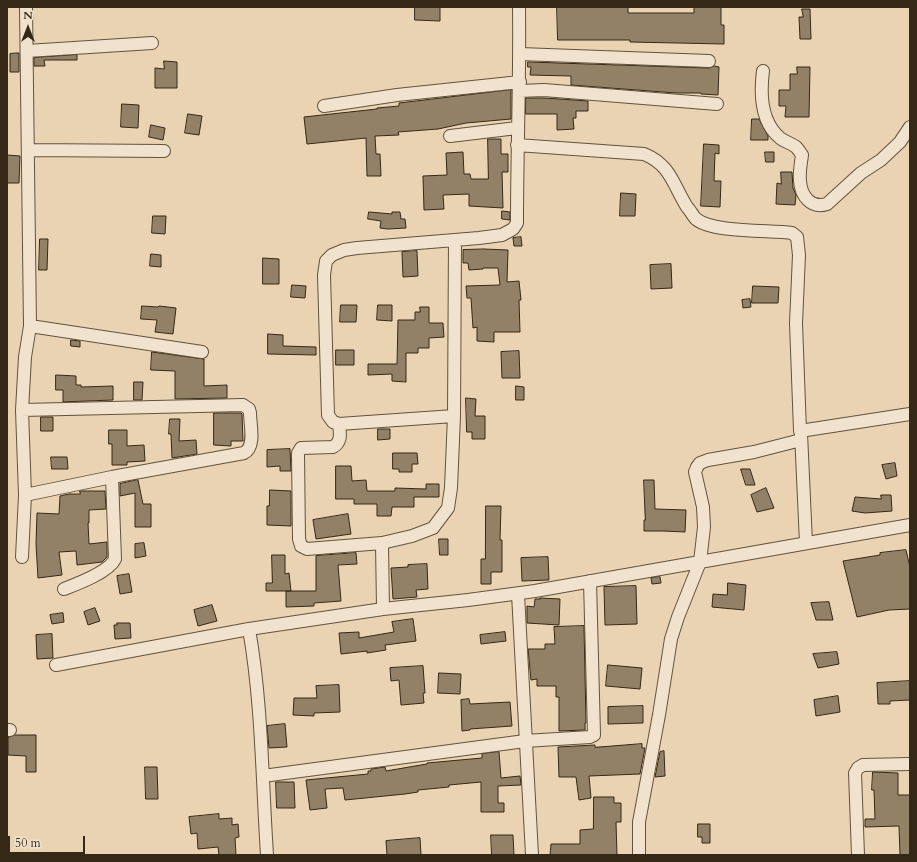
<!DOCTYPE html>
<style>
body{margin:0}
#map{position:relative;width:917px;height:862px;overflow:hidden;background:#e9d3b2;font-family:Cardo,serif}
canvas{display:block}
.frame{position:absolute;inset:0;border:8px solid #352816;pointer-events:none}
.north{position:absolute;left:8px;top:8px;width:40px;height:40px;-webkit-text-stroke:3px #f1e2cd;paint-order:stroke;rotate:0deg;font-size:11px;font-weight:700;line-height:16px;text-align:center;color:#352816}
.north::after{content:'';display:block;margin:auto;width:14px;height:18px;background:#352816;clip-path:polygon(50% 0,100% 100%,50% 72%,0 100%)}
.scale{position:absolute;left:8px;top:836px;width:77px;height:18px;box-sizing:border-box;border:2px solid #352816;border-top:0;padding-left:5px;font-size:12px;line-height:14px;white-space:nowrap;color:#352816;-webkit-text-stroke:3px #f1e2cd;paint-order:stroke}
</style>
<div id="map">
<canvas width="917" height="862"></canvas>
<div class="frame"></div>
<div class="north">N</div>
<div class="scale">50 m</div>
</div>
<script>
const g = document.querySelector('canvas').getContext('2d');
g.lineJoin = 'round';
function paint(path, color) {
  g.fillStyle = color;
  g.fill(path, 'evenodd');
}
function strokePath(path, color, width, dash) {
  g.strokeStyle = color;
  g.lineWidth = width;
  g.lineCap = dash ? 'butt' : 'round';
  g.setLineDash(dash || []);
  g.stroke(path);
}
const building = new Path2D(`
 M415,7H440V21L415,20Z
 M557,7H628V13H694V7H721V25H724V44L630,42V40H558Z
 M802,9H810L811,39H800L799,17H803Z
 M16,53H19V72H10V54Z
 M77,55V60H44L45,66H34V58Z
 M164,61L177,62V88H155V68L164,69Z
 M528,62L709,68L714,66L719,67L718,95L701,94V93H676L571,85V76L530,75L531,67H528Z
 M797,67H810L809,117H785L786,106H779V90H790V74H797Z
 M511,90V119L466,123L438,129L398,132L399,135L375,136L376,154H380L381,176H367L366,138L307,144L304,117L377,109V108L399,106V103L416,101Z
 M526,98H544L588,101V111H576V118H573L574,129L557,130V114H526Z
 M122,104L139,105L138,128L121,127Z
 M188,114L202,116L199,135L185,133Z
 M752,119H759L768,136V140H751Z
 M151,125L165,128L163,140L149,137Z
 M488,139H501V154H508V172H502L503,208L469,206V194L443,195L444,209L424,210L423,176L447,175L446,153L463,152L464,174H470L471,179H488Z
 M704,144L719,145V154L715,153L714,181H721L720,207L701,206Z
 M765,152H774V162H766Z
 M7,155L20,156L19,183H7Z
 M781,172H792L793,188L796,195L795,205L776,204L777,183L781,184Z
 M621,193L636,194L635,216H620Z
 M502,211L510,212V220L502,219Z
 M369,212L392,214V212H400L401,219H405L406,228L388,229L380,228L381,221L368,219Z
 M153,216H166L165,234L152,233Z
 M521,237L522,246H514L513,238Z
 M40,239H48L47,270H39Z
 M484,249L508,250L507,282L519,281L521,300H519L520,332H494V342L477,341V327L473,328L471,298H467L466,286L500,285L498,268H483V269L469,270L468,263H463V250Z
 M417,251L418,276L403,277L402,252Z
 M151,254L161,255V267L150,266Z
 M263,258L279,259V284H263Z
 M671,264L672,288L651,289L650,265Z
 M292,285L306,286L305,298L291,297Z
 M753,286L779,287L778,303H752Z
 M750,299L751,307L743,308L742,300Z
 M341,305H357L356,322H340Z
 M378,305H392V321L377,320Z
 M142,306L158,307L159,306L176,308L173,334L155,332L157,320L141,319Z
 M420,307H429V323H443L444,337L429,338V348H418V353H406V382L392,381V374L368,375V364H397L398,320H415V312H420Z
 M268,334L283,335V346L316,347V355L268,354Z
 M71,340L80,341V347L71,346Z
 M336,350H354V365H336Z
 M519,351L520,378H502L501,352Z
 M152,352L204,359V386L227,385V398L175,399V371L151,370Z
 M56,375L76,376V385H81V387L113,386V400L63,402V390H56Z
 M134,382H143L142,400H134Z
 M516,386L524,387V400H516Z
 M466,398L476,399L475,416H485V439H472V432H467Z
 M214,413H241L242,414L243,441H231V446L214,445Z
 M41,417H53V431H41Z
 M170,419H180L179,441L196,440L197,454L172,458L171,434H169Z
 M378,429H390V439L378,440Z
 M109,430H127V446L144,445L145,461L127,462V465H112V444H109Z
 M290,449L291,471H280V466L267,467V450Z
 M393,453H417L418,464H412V472H399V469H393Z
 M51,457H67L68,469H52Z
 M895,463L897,476L886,479L882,465Z
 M336,466H351L352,481L366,480L367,491H395V488L426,489V484H439V497H414V507H392L391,516H377V504H354V499H336Z
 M741,469H750L755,485H746Z
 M138,480L143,504H151V527H135V493L120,496V484Z
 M644,480H654L655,509L686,510L685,532L663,531H644V520H645Z
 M766,488L774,508L757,512L751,495Z
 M270,490L291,491V526L267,525V506H269Z
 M80,491H105L106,509L89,510V523H88L89,544L107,542V557L102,562L77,565L76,551L59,552L62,575L38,578L36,544L37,513L59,514L60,496L69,494H80Z
 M881,495H891L892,511L865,513L852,511L855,497L881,499Z
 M486,506H501L500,540H502V572H491V584H481V559H485Z
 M348,514L351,534L316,539L313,520Z
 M439,539H448V555H440Z
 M144,543L146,556L135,558V544Z
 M906,550L910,567V609L889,610L857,617L843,561L880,555V553Z
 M356,553L357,564L338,565L341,601L314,603V606L286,607V591H316V556Z
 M272,555H285V574L289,573L291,591H266V583H272Z
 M548,557L549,580L522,581L521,558Z
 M427,564L428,589L416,590L417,597L393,599L391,568L408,567V565Z
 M129,574L132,592L120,594L117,576Z
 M660,577L661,583L652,584L651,578Z
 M728,583L746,585L744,610L712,607L713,594L727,595Z
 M636,586L637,624L605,625L604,587Z
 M540,598L560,599L559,625L527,623V606L534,607L535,599H540Z
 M829,602L833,620H816L811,603Z
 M212,605L217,621L198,626L194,610Z
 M95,608L100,621L88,625L84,612Z
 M63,613L64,622L52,624L50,615Z
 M413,619L416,641L385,645L386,650L367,653V651L341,654L339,633L359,632V638L394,632L392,622Z
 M117,623H130L131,638L115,639L114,625H117Z
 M584,626L586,723H585V730L559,731V697H556V686H537V679L531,680L528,649H545V644H555L554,627Z
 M505,632L506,641L481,644L480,635Z
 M52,634L53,658L37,659L36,635Z
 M837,652L839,664L818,668L813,654Z
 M608,665L642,668L640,689L606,686Z
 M423,666L425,693H423L424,703L401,705L399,680L391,681L390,668Z
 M439,673L461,674L460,694L438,693Z
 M910,681V700L890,701V704H878L877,683Z
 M339,685L340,712L314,713V716L293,715L294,698H317L316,686Z
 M838,696L840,712L816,716L814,700Z
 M469,699L470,704L510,702L512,726L470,729V730L462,731L461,700Z
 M643,706V723L608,724V707Z
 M285,724L287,747L269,748L267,726Z
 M15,735H36V772H26V756L8,755V738Z
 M642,744V748H645L640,774L589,776L591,798L579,800L576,777H559L558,747L595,745V747Z
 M664,751L665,776L655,777L660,752Z
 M499,752L501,778L520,776L521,785L498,786V803H504V812H481V782L449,785V787L418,790V792L405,794L345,800L343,788L325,789L327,808L310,810L306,780L368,774V771H371V769L385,767L386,771L427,764V763L482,758V754Z
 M145,767H157L158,799H146Z
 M873,772L898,773V795H910V855H900L899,826L865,827V819H875L874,790H872Z
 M276,782H294L295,808H277Z
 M594,797H614V803H621V822H616L617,855H550L551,844H580V830L593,829Z
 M219,814V819L232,818V825L238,824L239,837L235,838L236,855H219L218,847L198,849L197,833L191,834L189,817Z
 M698,824H710V843H702V837H698Z
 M491,835H513L514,855H492Z
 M420,838L421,855H387L386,841Z`);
paint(building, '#938167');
strokePath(building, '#352816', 1);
const minor = new Path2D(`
 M27,51L152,43
 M520,54L709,61
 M763,71C760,94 761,122 780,138C785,142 791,143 796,147C798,149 800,152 802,155C801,163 799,172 800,181C801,196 811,209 827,204L861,173L881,160L900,142L910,127
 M519,91L544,90L717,104
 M324,106L397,95L520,82
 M450,136L517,128
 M517,145L644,154C671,165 673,185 687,207C690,210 693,216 696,219C713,233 770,230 792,233L797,237L799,255L796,323L800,431L910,414
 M28,150L164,151
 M455,240L454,416L339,424L333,422L328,415L324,275L326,261L332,255L344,250L357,248L479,238L502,235L513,229L517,223C517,151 520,79 519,7
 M30,326L202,352
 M22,410L243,405L249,409L250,413C250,424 256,447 244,453L112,477L25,495
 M339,424C340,433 342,442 333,447L301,448L298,453L299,539L301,546L307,549L382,543L412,536L433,528L448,508L451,488L454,416
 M801,433L806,543
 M382,543L383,609
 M22,557L25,495L22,410L25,357L30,326L26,7
 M64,589C77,584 109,572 115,559L112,477
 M518,594L532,855
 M56,665L249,629
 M7,730H10
 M263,776L525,741L590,737L594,735L590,581
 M267,855C262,779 262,703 249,629L383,609L468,600L535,591L910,525
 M639,855V822L659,715L671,639L678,617L700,562L704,527L703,507L695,472L697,467L700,463L708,460L754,452L801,440
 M858,855L855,773L858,768L863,765L910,764`);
strokePath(minor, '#62533d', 14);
strokePath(minor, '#f1e2cd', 12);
</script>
